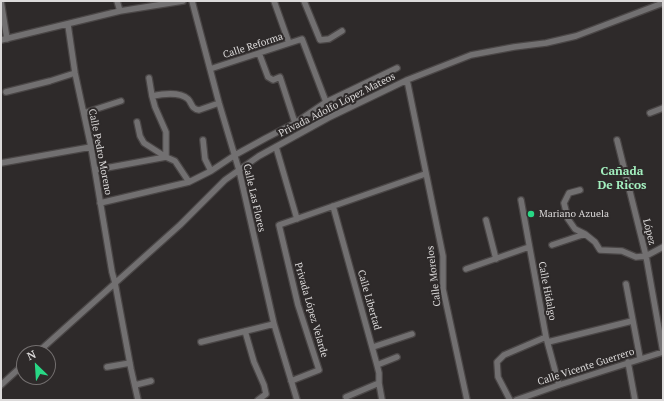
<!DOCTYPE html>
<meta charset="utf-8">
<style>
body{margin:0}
#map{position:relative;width:664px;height:401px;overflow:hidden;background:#2e2a2a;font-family:"PT Serif",serif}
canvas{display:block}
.frame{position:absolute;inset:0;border:2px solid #dcdada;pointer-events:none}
.north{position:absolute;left:16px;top:345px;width:40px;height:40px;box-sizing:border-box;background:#2e2a2a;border:1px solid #747070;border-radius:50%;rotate:335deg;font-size:11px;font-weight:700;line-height:16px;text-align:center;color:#dcdada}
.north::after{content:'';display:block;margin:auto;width:14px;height:18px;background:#28d885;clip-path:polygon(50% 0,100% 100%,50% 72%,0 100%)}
</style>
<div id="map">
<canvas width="664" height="401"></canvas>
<div class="frame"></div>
<div class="north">N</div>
</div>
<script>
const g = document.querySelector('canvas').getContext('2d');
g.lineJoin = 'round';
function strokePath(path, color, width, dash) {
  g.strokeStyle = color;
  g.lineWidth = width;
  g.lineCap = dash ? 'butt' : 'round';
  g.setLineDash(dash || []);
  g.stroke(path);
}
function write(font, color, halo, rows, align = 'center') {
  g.font = font + ' "PT Serif",serif';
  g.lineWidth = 4;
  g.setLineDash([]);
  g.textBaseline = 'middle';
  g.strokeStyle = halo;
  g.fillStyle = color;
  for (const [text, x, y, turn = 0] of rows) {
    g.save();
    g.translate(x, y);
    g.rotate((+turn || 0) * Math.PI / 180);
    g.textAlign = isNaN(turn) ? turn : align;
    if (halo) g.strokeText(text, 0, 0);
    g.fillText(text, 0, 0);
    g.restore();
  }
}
const street = new Path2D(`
 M1,1L7,39
 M117,1L120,11
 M192,1L219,103L239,170L274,324L297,400
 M274,1L289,43
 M304,1L320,40L329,39L342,31
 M68,25L75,73L91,147L112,272L115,283L131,369L138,400
 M1,40L120,11L183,1
 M259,53L268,77L273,80L280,77L295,123
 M210,69L302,39L326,102
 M149,78L152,96C162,94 179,91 188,99C192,103 191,109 199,110L219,103
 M407,80L443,256V289L467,400
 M6,92L50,81L75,73
 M152,96L155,107L166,132V157L175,161L189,182
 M84,113L121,101
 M650,113L663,108
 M137,122L140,136L144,143L166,157
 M203,140L205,159L211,171
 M617,140L646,256L663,352
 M276,147L297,219
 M1,163L91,147
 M95,170L166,157
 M580,190L569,193L564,203L568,219L575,229L585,234
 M521,200L546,337L559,385
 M100,203L189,182L211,171L235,155L266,138L295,123L326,102L397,68
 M333,206L377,365L379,373V383L382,400
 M486,220L496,259
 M552,245L585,234L595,242L600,250L622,251L636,257L646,256L663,247
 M466,269L529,247
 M626,284L640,358
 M245,331L254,362L264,385L266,394L258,400
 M201,342L274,324
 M548,342L632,321
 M373,347L412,334
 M37,353L180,225L225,180L259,156L299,134L328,118L407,80L471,55L514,47L546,43L576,36L663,3
 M628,362L635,400
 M377,365L397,357
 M107,367L130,363
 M291,381L319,370L298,305L279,225L425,174
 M1,385L24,364
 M135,385L151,381
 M346,397L379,383
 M510,400L498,377L497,362L504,355L546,337
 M516,400L559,385L663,352`);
strokePath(street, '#4a4646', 8);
strokePath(street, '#727071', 5.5);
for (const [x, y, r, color] of [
 [531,214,4,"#28d885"]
]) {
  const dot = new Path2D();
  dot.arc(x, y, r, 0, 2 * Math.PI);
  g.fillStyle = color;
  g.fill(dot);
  strokePath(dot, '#2e2a2a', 1.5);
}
write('10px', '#dcdada', '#2e2a2a', [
 ["Calle Reforma",253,46,-18],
 ["Privada Adolfo López Mateos",337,105,-27],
 ["Calle Pedro Moreno",100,152,79],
 ["Calle Las Flores",254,198,77],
 ["López",649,232,76],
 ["Calle Morelos",434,276,-97],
 ["Calle Hidalgo",547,291,79],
 ["Calle Libertad",369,300,74],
 ["Privada López Velarde",311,310,74],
 ["Calle Vicente Guerrero",586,367,-18]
]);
write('10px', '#dcdada', '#2e2a2a', [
 ["Mariano Azuela",539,214]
], 'left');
write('bold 12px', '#a2eebe', '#2e2a2a', [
 ["Cañada",622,172],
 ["De Ricos",622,186]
]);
</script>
